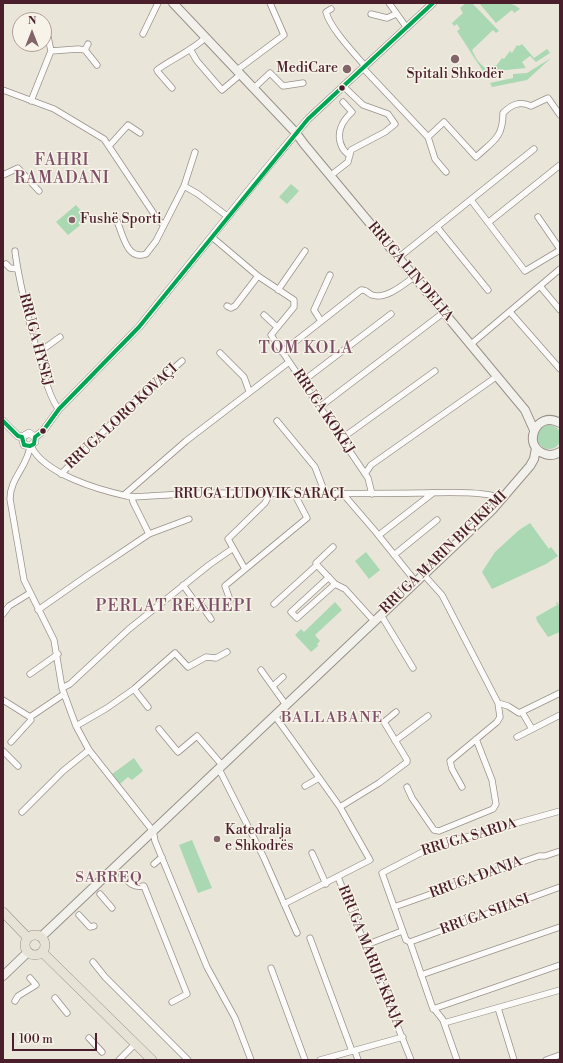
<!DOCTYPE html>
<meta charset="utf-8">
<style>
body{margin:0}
#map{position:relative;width:563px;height:1063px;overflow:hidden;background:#e9e6d9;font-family:"Libre Bodoni",serif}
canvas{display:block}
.frame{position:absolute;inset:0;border:4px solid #4a1f2b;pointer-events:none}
.north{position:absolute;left:12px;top:12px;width:40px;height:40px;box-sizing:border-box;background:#f7f3e8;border:1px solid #b29e9c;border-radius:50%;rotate:0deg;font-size:11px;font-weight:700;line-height:16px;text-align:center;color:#4a1f2b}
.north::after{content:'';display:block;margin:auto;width:14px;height:18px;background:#826568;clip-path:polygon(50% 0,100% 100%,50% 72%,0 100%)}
.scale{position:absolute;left:12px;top:1033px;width:85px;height:18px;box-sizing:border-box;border:2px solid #4a1f2b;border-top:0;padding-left:5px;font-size:12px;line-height:14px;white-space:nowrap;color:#4a1f2b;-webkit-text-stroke:3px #f7f3e8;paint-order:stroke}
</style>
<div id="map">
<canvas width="563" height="1063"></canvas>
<div class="frame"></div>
<div class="north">N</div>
<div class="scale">100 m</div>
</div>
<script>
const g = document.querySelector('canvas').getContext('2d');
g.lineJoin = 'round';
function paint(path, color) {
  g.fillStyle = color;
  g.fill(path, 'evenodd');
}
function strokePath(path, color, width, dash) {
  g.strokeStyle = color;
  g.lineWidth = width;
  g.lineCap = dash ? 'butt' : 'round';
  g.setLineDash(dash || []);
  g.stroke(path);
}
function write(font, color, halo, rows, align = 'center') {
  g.font = font + ' "Libre Bodoni",serif';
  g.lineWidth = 3;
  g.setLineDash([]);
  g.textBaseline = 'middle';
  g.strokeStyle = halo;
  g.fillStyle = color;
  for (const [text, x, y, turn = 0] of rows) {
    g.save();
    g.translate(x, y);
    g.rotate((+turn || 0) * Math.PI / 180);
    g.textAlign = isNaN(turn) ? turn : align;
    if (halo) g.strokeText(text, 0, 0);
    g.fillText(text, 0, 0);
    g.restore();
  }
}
paint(new Path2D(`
 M466,3H472L499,31L496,33L493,30L472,50L477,60L490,73L486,76L457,31L460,29L457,24L454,26L452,23L463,13L460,8Z
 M479,3C491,3 512,0 520,9L514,13L512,10L496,23Z
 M522,44L534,58L547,49L550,53L536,62L530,56L522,62L526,68L495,71L491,68L495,65L496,66L502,58L504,59L510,51L512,53L517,45L519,46Z
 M551,58L527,80L492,87L490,83L513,78V74L527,73Z
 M291,184L299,191L287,204L279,197Z
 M76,205L88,219L68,235L56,222Z
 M537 437a12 12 0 1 1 24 0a12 12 0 1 1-24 0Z
 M530,523L549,549L551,547L558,556L546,564L492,589L482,572L495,552L519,530Z
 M366,552L380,570L369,579L355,561Z
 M335,602L342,610L315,635L320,641L317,644L318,646L311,652L295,635L301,629L304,632Z
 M556,602H557L560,607V632L548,637L537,621L536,617L557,605Z
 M134,758L143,771L132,780L128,777L120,784L112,774Z
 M192,840L212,888L198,893L179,845Z`), '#a9d8b2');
const minor = new Path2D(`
 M389,3L407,28
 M331,9L326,12C330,28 354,53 365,66
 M371,14L387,18L396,14
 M143,34L158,3
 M190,49L197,61L222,90L241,74
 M85,50L88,44
 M51,51L78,49L85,50L97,65
 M363,68L428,137L435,159L446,172
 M237,70L284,35L270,3
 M172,88L158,72L157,70C173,58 192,51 206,37
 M254,88L270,73L283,86L303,83
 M3,90L54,109L104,139L158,220L164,225
 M31,101L51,51L47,32L44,28
 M343,102L352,112C341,122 335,135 343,149C346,152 346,154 350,155
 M428,137L444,122L476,157C493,141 503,138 503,113C512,104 520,101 531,106L548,98L560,115
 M109,146L128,125L140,133
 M3,175L18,168L39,191
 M330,176L348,162L351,150L385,132L395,124L388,114L363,105L343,86
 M184,186L195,152
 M471,200L525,271L560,250
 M538,217L560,249
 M117,221C123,235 127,261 146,254L156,241L184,186L198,194L227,216
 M489,222L560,165
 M437,227L488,290
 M212,237L258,276L294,300V307L271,335L368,478L372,494
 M15,251C18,276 44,396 59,409
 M398,258L534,149
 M6,264L10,268L17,269
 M540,286L560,310
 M278,290L305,251
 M227,306L231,308L235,306L258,276
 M510,312L560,369
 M264,315L276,326
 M321,321L314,310L330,275
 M470,345L560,269
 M282,352L361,290C367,289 368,294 372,295C386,300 404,284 414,277
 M38,353L60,337
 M220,353L244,377L249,391
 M303,381L391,314
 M321,406L443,313
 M277,421L315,467L325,493
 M341,439L435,371
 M30,446C28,466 10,478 10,499L24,580L54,640L62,688L76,726L89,750L153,831L155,841L207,967L235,1018L251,1060
 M31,446C44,474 99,490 127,496C134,498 142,496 149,496C167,495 185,494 203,493C276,493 348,494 421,493C437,493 490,490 501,499
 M61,474L121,414L182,361
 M365,474L371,465L496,377
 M124,495L186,441L289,362
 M344,495L375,531L416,582
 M132,497L133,502L149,534
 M379,535L433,493
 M394,555L437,520
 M317,565L335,584L345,589L374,621
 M317,565L316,563L333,547
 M245,569L228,539L265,503L270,493
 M424,575L442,595L498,703L500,717L497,722L450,761L452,769L462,787
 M329,577L291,612L297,618L335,584
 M183,585L199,607L202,606L211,619
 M230,600L225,586L226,585L307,518L294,493
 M274,604L317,565
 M38,610L88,575L149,534L189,519
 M3,614L9,606L30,593
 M381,615L413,668
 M261,670L286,705
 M30,674L58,654
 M274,685L283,677
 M62,688L70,684L129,629L209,565L232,549
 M134,689L148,707
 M3,700L30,717
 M498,703L508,706L519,713L560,693
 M522,712L532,729
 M275,716L340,807L370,860L284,904
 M76,726L107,708L134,689L175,653L188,667L206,657L216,658L227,652
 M159,729L178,752L197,736L222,765
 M517,737L560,715
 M395,741L428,716
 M11,742L31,720L30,717L64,694
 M3,751L18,766
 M219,769L264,858L297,933
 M305,786L319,778
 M407,787L412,798L434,830L439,831L493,809L496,804L492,780L476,739
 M340,807L379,783L407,762V760L384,722L396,712
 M22,812L63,771L89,750
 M312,853L326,884
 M154,864L162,857
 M122,875C129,883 133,888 144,886L187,994L172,1002
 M338,877L411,1060
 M100,894L112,908
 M394,907L539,856H545L560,851
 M79,915L90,927L94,926
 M310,938L352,1051
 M410,942L560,887
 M366,945L402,931
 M93,962L105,977L188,1060
 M271,968L305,1060
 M421,975L560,927
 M55,998L67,1013
 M15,1001L18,996L36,985L30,978
 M498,1008L514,1060
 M433,1009L560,965
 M444,1023L560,990
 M89,1038L102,1052
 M355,1051L358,1060
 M119,1060L135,1044
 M320,1060L403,1037
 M457,1060L443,1020L432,1006L410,942L406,940L382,873L434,846L560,811
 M546,1060L560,1055`);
const tertiary = new Path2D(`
 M3,421L18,436L22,437
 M22,437L24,445L30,446L35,442V437
 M22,437L29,433L35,437
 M35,437L43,431L59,409L139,327L262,174L308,119L433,3`);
const secondary = new Path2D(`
 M173,3L296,133L304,144L525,410L534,430
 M560,423C536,409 521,447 545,454C550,456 555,455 560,452
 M41,937L493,509L530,466L534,459L536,448
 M3,976L28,952`);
const primary = new Path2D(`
 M3,912L28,938
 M25 945a10 10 0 1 1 20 0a10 10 0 1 1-20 0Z
 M42,952L152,1060`);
strokePath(minor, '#99908b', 7);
strokePath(tertiary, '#99908b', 8);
strokePath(secondary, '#99908b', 10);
strokePath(primary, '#99908b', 10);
strokePath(minor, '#fcfbf9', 5.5);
strokePath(tertiary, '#fcfbf9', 7);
strokePath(secondary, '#f3f1eb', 8);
strokePath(primary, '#e6e2d5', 9);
strokePath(new Path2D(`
 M3,421L18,436L22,437L24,445L30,446L34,444L35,437L43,431L59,409L139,327L308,119L433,3`), '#00a651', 4);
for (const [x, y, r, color] of [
 [455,59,5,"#826568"],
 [347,69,5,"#826568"],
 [342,88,3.5,"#4a1f2b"],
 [72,220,4,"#826568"],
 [43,431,3.5,"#4a1f2b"],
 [217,839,4,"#826568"]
]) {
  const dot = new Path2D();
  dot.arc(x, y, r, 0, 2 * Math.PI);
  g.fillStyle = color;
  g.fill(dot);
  strokePath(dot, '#f7f3e8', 1.5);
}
write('14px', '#4a1f2b', '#f7f3e8', [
 ["MediCare",338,69,"right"],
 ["Spitali Shkodër",455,75,"center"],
 ["Fushë Sporti",80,220],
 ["Katedralja",225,831],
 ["e Shkodrës",225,847]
], 'left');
write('14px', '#4a1f2b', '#f7f3e8', [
 ["RRUGA LIN DELIA",410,272,50],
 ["RRUGA HYSEJ",35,340,75],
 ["RRUGA KOKEJ",323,412,56],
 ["RRUGA LORO KOVAÇI",122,417,-43],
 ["RRUGA LUDOVIK SARAÇI",259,495],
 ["RRUGA MARIN BIÇIKEMI",444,553,-44],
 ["RRUGA SARDA",469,838,-17],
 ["RRUGA DANJA",476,878,-20],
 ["RRUGA SHASI",485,915,-20],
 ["RRUGA MARIJE KRAJA",370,957,68]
]);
g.letterSpacing = '1px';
write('15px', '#7d4f67', '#f7f3e8', [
 ["BALLABANE",332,718],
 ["SARREQ",109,878]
]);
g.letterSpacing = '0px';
g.letterSpacing = '1px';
write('16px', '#7d4f67', '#f7f3e8', [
 ["FAHRI",62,161],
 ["RAMADANI",62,179],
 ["TOM KOLA",306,349],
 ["PERLAT REXHEPI",174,607]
]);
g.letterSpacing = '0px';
</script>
